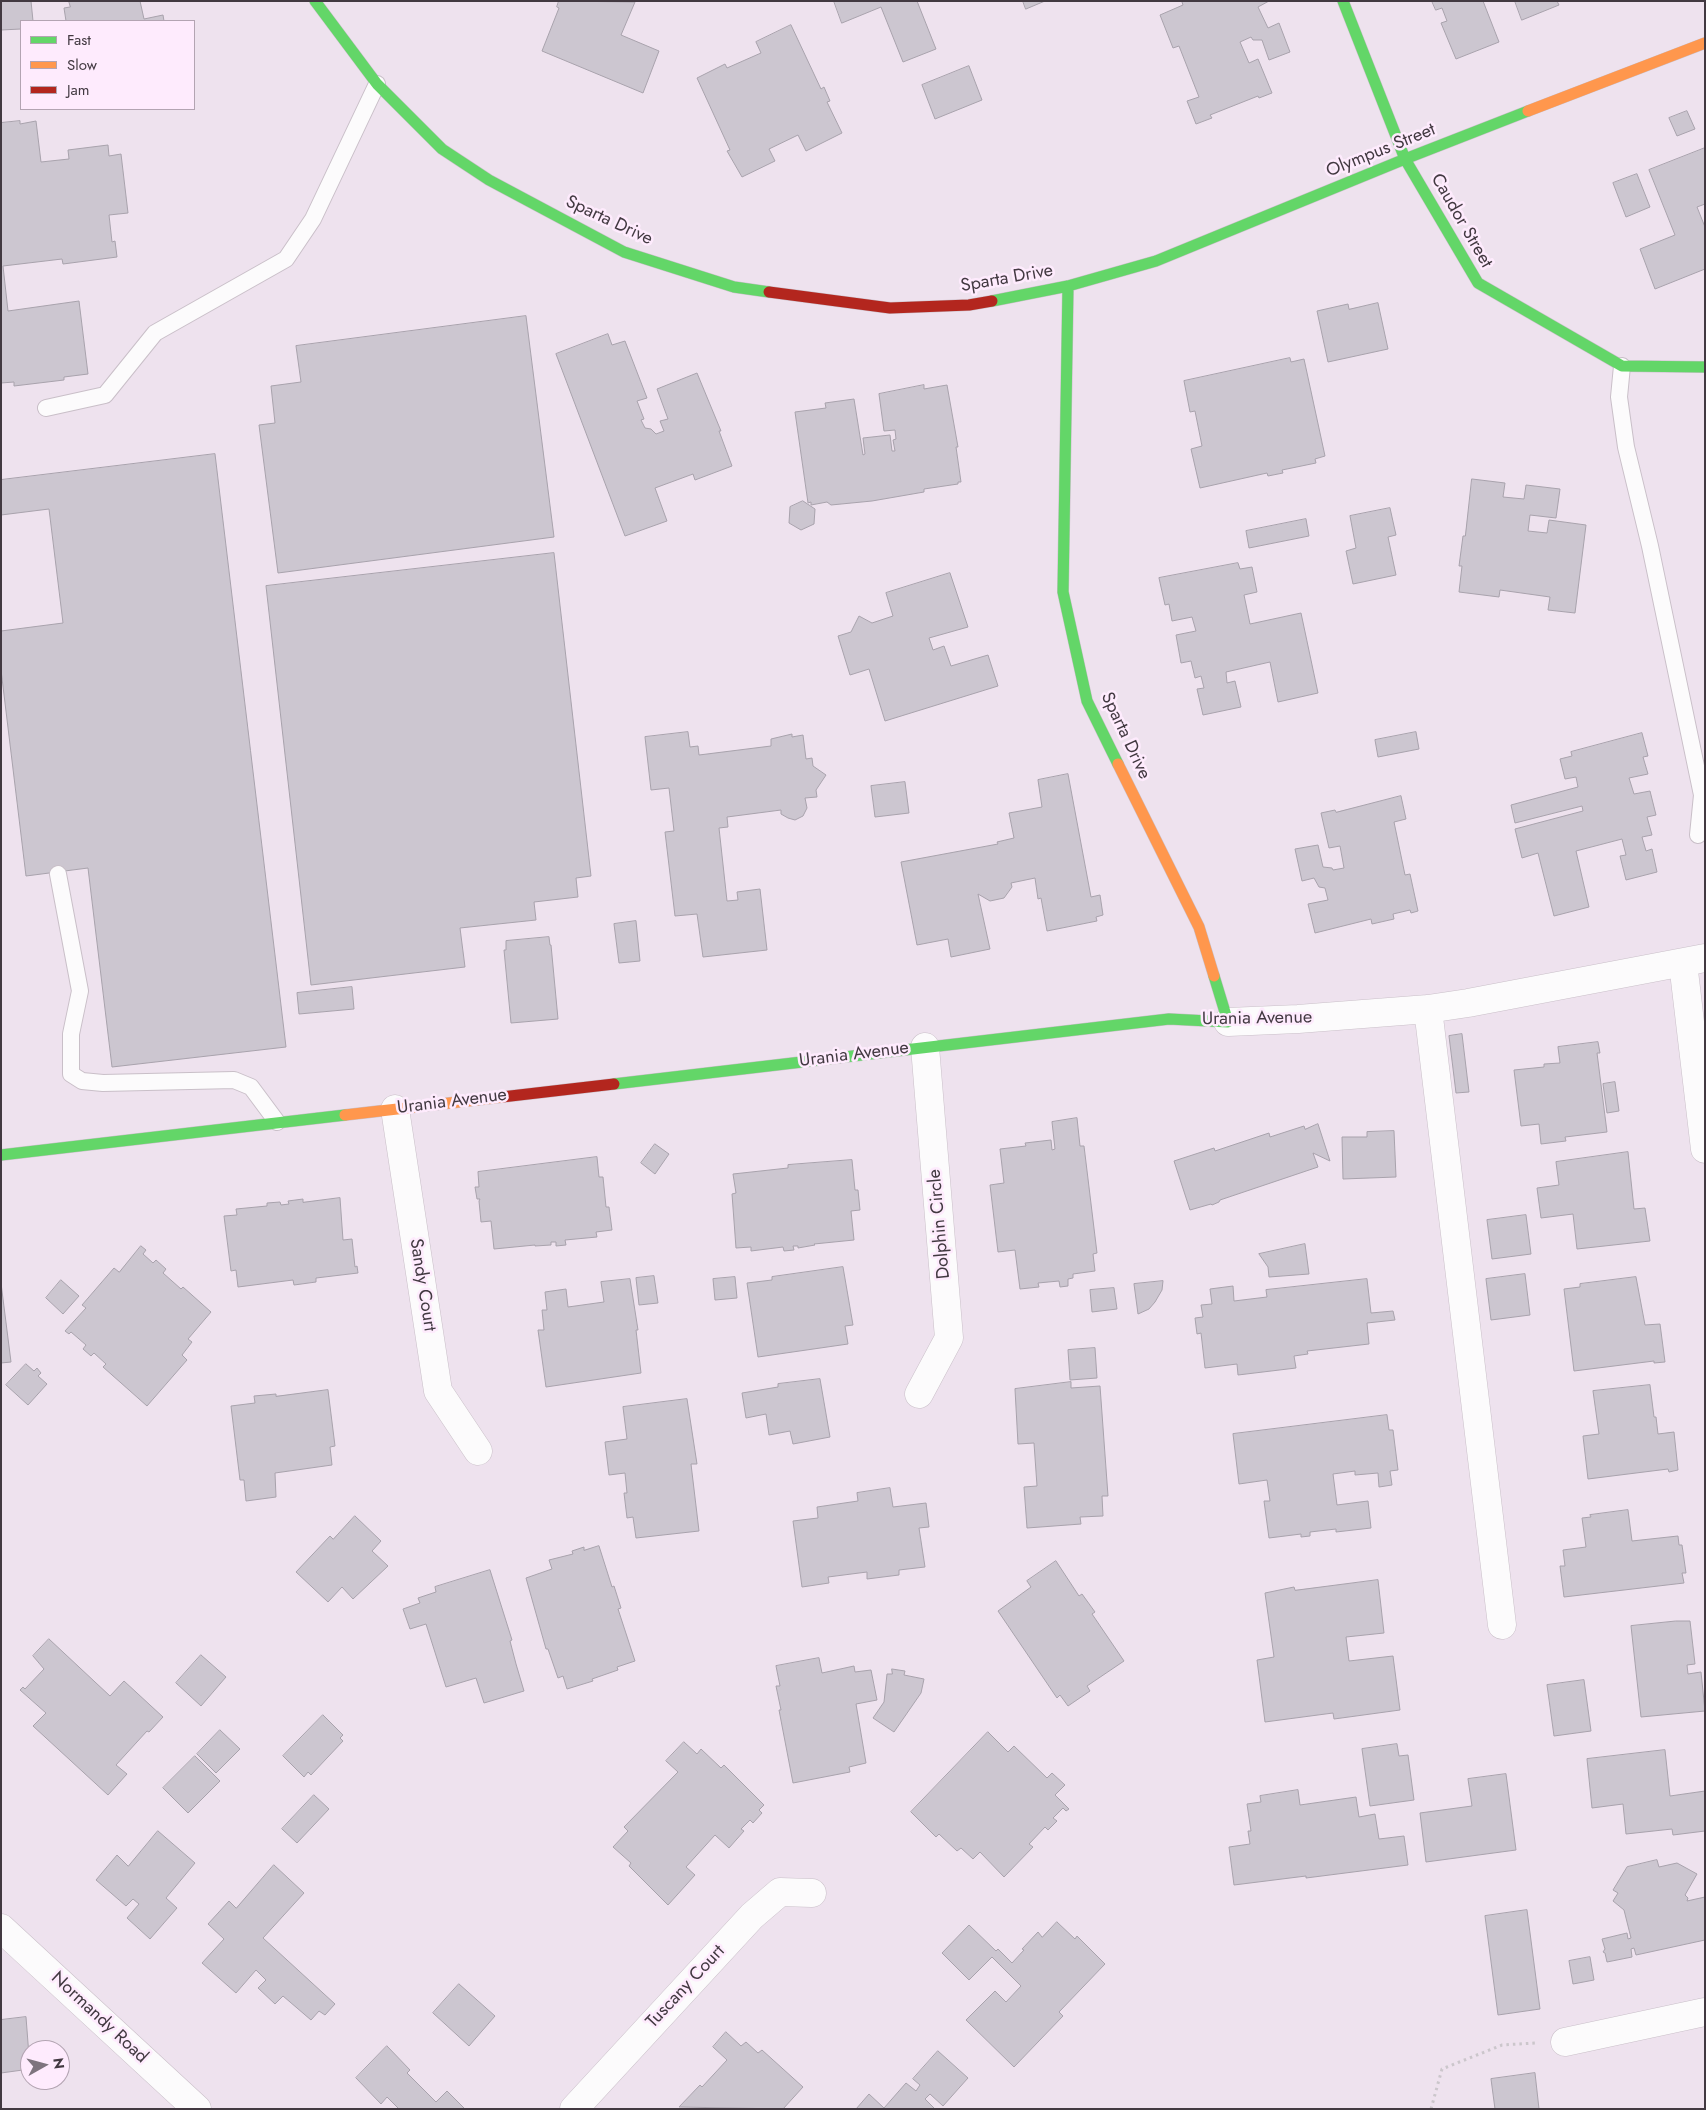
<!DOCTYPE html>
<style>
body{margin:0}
#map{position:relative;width:1706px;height:2110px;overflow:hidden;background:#eee2ee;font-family:Jost,sans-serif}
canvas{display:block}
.frame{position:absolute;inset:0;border:2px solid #423941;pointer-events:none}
.legend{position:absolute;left:20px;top:20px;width:175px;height:90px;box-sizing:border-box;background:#feebfd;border:1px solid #b3a4b2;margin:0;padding:6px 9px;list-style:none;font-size:15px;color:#423941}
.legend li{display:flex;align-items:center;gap:10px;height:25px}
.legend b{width:25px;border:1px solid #b3a4b2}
.north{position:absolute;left:20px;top:2040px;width:50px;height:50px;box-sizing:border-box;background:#feebfd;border:1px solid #b3a4b2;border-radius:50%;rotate:83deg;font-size:14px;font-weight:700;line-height:20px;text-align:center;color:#423941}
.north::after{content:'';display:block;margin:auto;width:18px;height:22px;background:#7e747e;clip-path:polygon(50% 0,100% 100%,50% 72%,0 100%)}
</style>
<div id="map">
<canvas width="1706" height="2110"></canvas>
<div class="frame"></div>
<ul class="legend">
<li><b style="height:6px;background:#63d668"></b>Fast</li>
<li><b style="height:6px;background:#ff974d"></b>Slow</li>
<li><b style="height:6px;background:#b3261e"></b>Jam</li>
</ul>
<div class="north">N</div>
</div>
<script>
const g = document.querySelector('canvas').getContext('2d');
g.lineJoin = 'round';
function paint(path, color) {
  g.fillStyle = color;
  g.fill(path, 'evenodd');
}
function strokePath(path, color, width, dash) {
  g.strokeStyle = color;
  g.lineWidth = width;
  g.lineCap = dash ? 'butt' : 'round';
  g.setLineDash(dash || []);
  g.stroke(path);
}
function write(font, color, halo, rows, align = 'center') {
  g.font = font + ' Jost,sans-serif';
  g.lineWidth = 5;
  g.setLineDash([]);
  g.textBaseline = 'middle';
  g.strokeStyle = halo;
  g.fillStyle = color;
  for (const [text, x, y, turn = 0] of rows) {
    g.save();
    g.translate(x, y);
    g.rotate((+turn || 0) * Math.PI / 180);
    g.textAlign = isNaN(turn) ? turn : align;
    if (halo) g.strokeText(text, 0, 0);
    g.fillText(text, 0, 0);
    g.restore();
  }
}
const building = new Path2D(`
 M1,1H31L33,21H21V29L1,30Z
 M69,1H140L144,19L163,15L164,21H66L64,8L70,7Z
 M559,1L635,2L621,35L659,51L643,93L542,51L559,8L557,7Z
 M834,1H917L936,49L903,62L881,7L842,23Z
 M1023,1H1045L1026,9Z
 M1184,1H1269L1258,7L1268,28L1279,23L1290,52L1269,60L1262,40H1253L1251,37L1240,42L1249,63L1258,59L1272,93L1259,98L1258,96L1210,115L1212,118L1196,124L1187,101L1199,97L1179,46L1173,48L1160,15L1183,5L1182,2Z
 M1432,1H1483L1499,42L1456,59L1441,23L1447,21L1442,8L1436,10Z
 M1515,1H1557L1559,5L1522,20Z
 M791,25L821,89L824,87L830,101L827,102L842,133L806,151L798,135L769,149L775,161L742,177L727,151L730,150L697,78L725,64L727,68L761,53L756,42Z
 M969,66L982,100L935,119L922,85Z
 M1687,111L1695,129L1677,136L1669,118Z
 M20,121V124L36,121L41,162L69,159L68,150L108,145L109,156L121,154L128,213L109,215L112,242L115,241L117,257L63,264L62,259L3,266L8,311L79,301L88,374L64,377V380L14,386V382L1,383V123Z
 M1705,148V204L1697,207L1705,227V269L1655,289L1640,249L1675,235L1649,170Z
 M1637,174L1650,207L1626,217L1613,183Z
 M1378,303L1388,349L1328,362L1317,311L1348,304L1349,309Z
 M526,316L554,537L278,573L259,425L275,423L271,386L301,382L296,346Z
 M608,334L612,345L625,341L647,398L637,401L644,419L641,420L645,428L651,429L656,434L664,431L660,421L668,419L657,389L697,373L721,431H719L732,466L695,480L693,474L655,488L667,521L625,536L556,354Z
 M1290,358L1291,362L1304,359L1325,456L1315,459L1316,463L1282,470L1283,473L1268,476L1267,473L1200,488L1191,449L1202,446L1195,411L1190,412L1184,381Z
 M924,385V389L947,385L958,447H956L961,482H958V484L924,489V492L872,501L831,505L827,502L811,505V502L808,503L795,412L826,408L825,403L854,399L863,455L865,454L863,438L890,435L892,451H895L893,440L896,439L895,430L884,431L879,394Z
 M215,454L286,1047L112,1067L88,868L26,876L1,670V631L63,623L49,509L1,515V480Z
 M1472,479L1505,483L1503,497L1524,499L1526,485L1560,489L1556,518L1530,515L1528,531L1547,533L1549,520L1586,525L1575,613L1548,610L1550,597L1500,590L1499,597L1459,592L1462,566H1459L1463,536H1465Z
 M803,501L815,509L814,524L801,530L789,523L790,507Z
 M1390,508L1396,535L1388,537L1396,575L1353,584L1346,551L1356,548L1350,516Z
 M1306,519L1309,536L1249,548L1246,531Z
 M554,553L591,876L576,878L578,897L534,902L536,920L460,928L465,967L311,985L266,586Z
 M1238,563L1240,569L1252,567L1257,592L1244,595L1250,624L1301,613L1318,693L1278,702L1270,662L1226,672L1227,683L1235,681L1241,707L1203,715L1197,689L1204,688L1201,676L1195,678L1191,661L1181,663L1176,635L1196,631L1192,617L1172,621L1169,604L1165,605L1159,578Z
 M950,573L968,627L929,638L933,650L944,646L951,666L988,655L998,686L885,721L869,669L850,675L838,636L851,632L859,616L872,623L893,616L886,593Z
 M688,732L690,747L698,746L699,755L771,746V739L792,734V737L803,735L806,759L812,758L813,766L826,775L816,790L817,797L805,798L807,808L803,816L795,820L788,818L781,814V810L727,817L728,827L719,828L727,901L738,900L737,892L760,889L767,950L703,957L697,914L675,916L665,832L674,831L669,788L651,790L645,737Z
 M1416,732L1419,749L1378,757L1375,740Z
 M1642,733L1648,756L1643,757L1648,774L1629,778L1634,794L1650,791L1656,815L1647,817L1652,835L1642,837L1646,851L1652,849L1657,872L1626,880L1620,856L1626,855L1622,839L1576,851L1589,907L1554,916L1538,853L1522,858L1515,829L1583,811L1582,806L1515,823L1511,805L1578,787L1576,777L1565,779L1560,759L1572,756L1571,752Z
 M1068,774L1091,897L1100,895L1103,915L1096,917L1097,921L1047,931L1041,898L1038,899L1035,878L1011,883L1012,887L1004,898L990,901L978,894L990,949L951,957L948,939L917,945L901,862L998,844L997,842L1014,838L1009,813L1042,807L1038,780Z
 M905,782L909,813L875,817L871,786Z
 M1401,796L1406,819L1394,822L1405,875L1410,874L1418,911L1411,913L1410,910L1393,914L1394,919L1372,924L1371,919L1315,933L1308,904L1328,900L1325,888L1319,887L1314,878L1302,881L1295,849L1318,845L1323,867L1332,868L1333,870L1344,868L1340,846L1329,848L1321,813L1335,810L1336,812Z
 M636,921L640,961L619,963L614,924Z
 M549,937L550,945H551L558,1019L511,1023L504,950H506V941Z
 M352,987L354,1009L299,1014L297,993Z
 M1462,1034L1469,1092L1456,1093L1449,1036Z
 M1598,1042L1600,1053H1597L1607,1132L1565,1137L1566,1141L1541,1144L1539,1124L1521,1126L1514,1070L1544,1067V1064L1560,1063L1558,1047Z
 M1615,1082L1619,1111L1607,1113L1603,1084Z
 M1077,1118L1080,1146H1084L1097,1253L1093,1254L1095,1271L1073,1274V1278L1068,1279V1286L1060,1287L1059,1281L1038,1283L1039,1287L1020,1289L1015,1250L998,1252L990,1185L1004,1183L1000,1149L1026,1146L1025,1143L1051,1140L1052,1150L1055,1149L1052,1122Z
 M1318,1124L1330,1161L1313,1153L1318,1167L1220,1200L1219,1202L1212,1205L1211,1204L1190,1210L1174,1161L1214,1148L1215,1151L1269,1133L1270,1137L1304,1126L1305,1129Z
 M1394,1131L1396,1177L1343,1179L1342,1137H1367V1132Z
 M655,1144L669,1154L655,1174L641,1163Z
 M1628,1152L1634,1209L1645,1208L1650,1241L1577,1249L1573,1214L1541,1218L1537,1188L1559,1185L1556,1162Z
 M597,1157L599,1177H603L606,1207H609L612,1230L596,1232L597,1237L565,1240L566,1245L556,1246V1242H551V1245L535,1246V1245L494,1249L491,1221L481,1222L479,1201L480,1199H477L475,1187H479L478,1172Z
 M852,1160L855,1190H858L860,1210L851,1211L854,1240L814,1244L815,1245L798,1248V1246H793L794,1250L784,1251L783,1247L751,1251V1247L736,1248L732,1194L736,1193L733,1174L788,1168V1165Z
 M340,1198L343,1240L352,1239L355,1267L357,1266L358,1273L316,1278V1282L294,1285L293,1280L238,1287L236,1270L231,1271L224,1216L237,1215L236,1209L267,1206V1203L280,1202L281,1205L289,1204L288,1201L303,1199V1202Z
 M1526,1215L1531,1254L1492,1259L1487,1220Z
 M1305,1244L1309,1274L1269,1277L1268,1267L1259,1254Z
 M141,1246L146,1250L143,1254L153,1263L156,1260L166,1269L163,1273L181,1289L183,1287L211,1312L188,1339L192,1342L182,1355L187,1360L147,1406L103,1367L106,1364L94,1353L91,1356L83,1349L86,1345L71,1332L69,1334L65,1331L86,1308L82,1305L114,1268L119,1272Z
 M843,1267L853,1325L845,1326L848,1344L758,1357L747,1283L772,1280V1277Z
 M1525,1274L1530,1315L1491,1320L1486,1279Z
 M654,1276L658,1303L639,1305L636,1278Z
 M735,1277L737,1298L715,1300L713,1279Z
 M1636,1277L1645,1325L1660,1324L1665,1362L1654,1363V1361L1574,1371L1564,1289L1580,1287V1284Z
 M630,1279L638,1330H636L641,1373L546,1387L538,1330H544L542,1310H547L545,1292L566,1289L568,1307L604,1302L601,1282Z
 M1367,1279L1371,1313L1393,1311L1395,1320L1367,1323L1369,1344L1307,1351L1308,1354L1294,1356L1296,1368L1238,1375L1237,1364L1205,1368L1201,1333L1197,1334L1195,1318L1203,1317L1201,1305L1212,1304L1210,1289L1233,1286L1234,1301L1267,1297L1266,1290Z
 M61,1280L79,1296L63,1314L46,1298Z
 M1163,1281L1162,1290L1155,1302L1149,1309L1138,1314L1134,1284Z
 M1,1283L11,1362L1,1363Z
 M1114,1288L1117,1309L1092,1312L1090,1290Z
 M1095,1348L1097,1378L1070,1380L1068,1350Z
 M26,1364L34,1371L37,1368L41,1373L38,1376L47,1384L28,1405L6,1385Z
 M820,1379L830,1437L793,1444L790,1431L769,1435L766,1414L746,1418L742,1393L778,1387V1384Z
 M1071,1382V1388L1100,1386L1108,1496H1102L1103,1516L1080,1517L1081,1524L1027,1528L1024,1487L1037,1486L1034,1443L1018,1444L1015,1389Z
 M1650,1385L1654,1417H1656L1658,1434L1674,1432L1678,1470L1669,1472L1668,1469L1588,1479L1583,1436L1599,1434L1593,1391Z
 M328,1390L335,1446L330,1447L332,1465L275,1473L276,1497L246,1501L244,1480H240L231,1406L255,1403L254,1396L276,1394V1396Z
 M687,1399L697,1464H691L699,1531L636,1538L633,1517L627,1518L624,1493H627L625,1473L609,1475L605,1442L627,1439L623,1407Z
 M1387,1415L1389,1430H1393L1398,1470L1390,1471L1392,1485L1379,1487L1378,1473L1355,1475V1471L1333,1474L1337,1505L1368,1501L1371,1528L1336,1532V1529L1310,1532V1536L1301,1537V1534L1269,1538L1264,1501H1270L1267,1480L1239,1484L1233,1434Z
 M890,1488L893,1507L926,1503L929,1527L919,1528L925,1567L899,1570V1575L867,1579V1572L828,1577L829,1583L802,1587L793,1521L818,1518L817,1507L858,1501L857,1493Z
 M1628,1510L1632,1541L1678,1536L1679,1545H1682L1686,1573H1682L1684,1583L1564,1597L1560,1566H1565L1563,1550L1586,1547L1582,1518L1591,1517L1590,1515Z
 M355,1516L381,1541L372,1551L388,1566L353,1599L342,1587L328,1602L296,1572L330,1536L333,1539Z
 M599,1546L612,1587L614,1586L621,1608L618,1609L635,1661L617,1667L618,1670L592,1679L593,1681L567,1689L563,1676L558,1678L548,1649H546L526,1578L552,1569L549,1560L573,1554L572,1551L584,1547V1550Z
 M1056,1561L1079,1596L1082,1594L1095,1612L1092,1614L1124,1661L1087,1686L1090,1691L1068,1706L1060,1695L1057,1698L998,1611L1031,1587L1027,1581Z
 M490,1570L512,1640L510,1641L516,1664L524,1691L484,1703L476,1678L446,1687L426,1624L410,1629L403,1609L420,1603L418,1598L436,1592L435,1587Z
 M1378,1580L1384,1633L1346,1637L1349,1661L1393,1656L1400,1710L1334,1719L1333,1713L1265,1722L1257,1660L1274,1657L1265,1593L1294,1587L1295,1590Z
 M1676,1621H1690L1695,1664L1687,1665L1688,1674L1701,1672L1705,1711L1641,1717L1631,1626Z
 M49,1639L110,1696L124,1681L163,1717L149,1732L147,1731L116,1765L127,1774L108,1795L33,1726L46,1713L20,1690L23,1687L25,1689L44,1669L33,1656Z
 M201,1655L226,1677L201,1706L176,1683Z
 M819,1658L822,1673L854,1666L855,1672L871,1670L877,1700L856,1704L866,1763L849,1767L850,1772L793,1783L779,1710H781L776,1686H780L776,1666Z
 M892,1669L905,1671L904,1675L924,1679L921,1693L894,1732L873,1718L884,1702L887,1674H892Z
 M1584,1680L1591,1731L1554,1736L1547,1685Z
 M323,1715L343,1735L340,1738L343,1741L311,1775L308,1772L304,1777L283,1756Z
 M220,1730L240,1749L216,1773L197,1754Z
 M988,1732L1008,1752L1014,1746L1047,1778L1052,1773L1065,1785L1055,1795L1069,1809L1066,1811L1063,1808L1053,1818L1057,1821L1048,1830L1045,1827L1029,1844L1033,1847L1004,1877L980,1852L973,1859L961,1848L957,1851L939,1834L936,1837L911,1812Z
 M684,1742L697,1754L701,1749L721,1768L724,1765L764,1805L759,1810L762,1813L753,1823L750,1820L741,1829L744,1831L729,1848L715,1835L686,1867L695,1875L668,1905L629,1866L631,1863L613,1847L628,1831L624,1827L678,1772L666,1761Z
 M1397,1744L1399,1756L1408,1755L1414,1800L1370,1806L1362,1749Z
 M1665,1750L1670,1796L1705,1791V1831L1673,1835L1672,1829L1626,1834L1623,1804L1592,1808L1587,1759Z
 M195,1756L220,1781L188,1813L163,1788Z
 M1506,1774L1516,1850L1426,1862L1420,1813L1472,1806L1468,1779Z
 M1298,1790L1300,1805L1356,1797L1359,1817L1375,1814L1379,1839L1404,1836L1408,1865L1306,1878V1876L1234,1885L1229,1847L1250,1844L1248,1831H1251L1247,1804L1261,1802L1260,1796Z
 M314,1795L329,1809L297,1843L282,1829Z
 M158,1831L195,1863L166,1898L177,1908L150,1939L127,1918L139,1904L133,1899L126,1906L96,1880L117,1855L128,1866Z
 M1657,1860L1659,1867L1677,1863L1697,1874L1685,1895L1688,1898L1687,1901L1705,1897V1940L1636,1955L1634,1948L1631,1949L1632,1957L1607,1962L1605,1953L1603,1952L1605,1949L1602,1939L1627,1933L1628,1939L1631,1938L1624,1910L1613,1901L1618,1893L1613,1890L1627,1867Z
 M274,1865L304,1893L263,1938L335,2004L325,2015L319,2011L311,2020L283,1996L275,2004L258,1988L266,1980L256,1970L236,1993L202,1963L224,1939L208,1924L229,1901L236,1908Z
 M1527,1910L1540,2009L1498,2015L1485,1916Z
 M1057,1922L1075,1939L1077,1936L1105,1964L1059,2012L1063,2016L1014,2067L966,2020L995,1991L1006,2002L1021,1986L992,1957L969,1980L942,1953L969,1925L996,1951L998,1949L1012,1963L1024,1950L1022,1949L1038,1932L1042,1937Z
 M1590,1957L1594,1980L1573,1984L1569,1961Z
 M459,1984L495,2016L469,2046L433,2013Z
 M26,2017L30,2069L1,2073V2020Z
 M726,2032L741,2046L746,2042L758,2053L762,2050L803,2087L783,2109L679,2107L700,2085L702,2087L727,2060L713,2047Z
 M387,2046L410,2070L407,2073L436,2102L447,2091L465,2109H399L387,2097L381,2104L356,2078Z
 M938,2051L968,2078L943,2106L930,2094L925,2099L935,2109H856L869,2094L884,2108L906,2083L916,2091L920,2085L913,2079Z
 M1535,2073L1539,2109H1495L1491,2079Z`);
paint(building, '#ccc6d0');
strokePath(building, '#a8a2ac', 1);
const lane = new Path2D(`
 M1622,366L1619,397L1626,447L1650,546L1702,795L1698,835
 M46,408L105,395L155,333L286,259L313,219L377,84
 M58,874L80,991L71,1034V1074L82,1081L103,1083L234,1080L251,1087L277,1122`);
const street = new Path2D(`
 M1683,963L1705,1149
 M1428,1009L1502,1625
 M1228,1022L1298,1019L1428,1009L1468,1003L1705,958
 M395,1109L438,1391L478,1451
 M919,1394L949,1338L925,1047
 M1,1928L197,2109
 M1565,2042L1705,2012
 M574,2109L752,1916L780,1892L812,1893`);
const fast = new Path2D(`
 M315,1L377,84L442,149L489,180L624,252L734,287L769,292
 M1343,1L1405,159L1478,283L1622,366L1705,367
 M1068,286L1063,592L1087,701L1118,764
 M992,301L1068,286L1156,261L1405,159L1528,111
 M614,1084L1169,1019L1228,1022L1214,976
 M1,1155L345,1115`);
const slow = new Path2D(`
 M1528,111L1705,43
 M1118,764L1199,927L1214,976
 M345,1115L502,1097`);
const jam = new Path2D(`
 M769,292L890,308L969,305L992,301
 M502,1097L614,1084`);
strokePath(lane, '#c9bfc8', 18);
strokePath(street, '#c9bfc8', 29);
strokePath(fast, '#c9bfc8', 12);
strokePath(slow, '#c9bfc8', 12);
strokePath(jam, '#c9bfc8', 12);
strokePath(new Path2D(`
 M1431,2109L1442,2069L1502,2045L1535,2043`), '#cbc6cb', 3, [2.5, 4]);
strokePath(lane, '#fcfbfc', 16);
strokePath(street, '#fcfbfc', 28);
strokePath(fast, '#63d668', 11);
strokePath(slow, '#ff974d', 11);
strokePath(jam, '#b3261e', 11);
write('18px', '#423941', '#feebfd', [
 ["Olympus Street",1381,151,-22],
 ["Sparta Drive",609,221,25],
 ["Caudor Street",1461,221,60],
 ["Sparta Drive",1007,279,-10],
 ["Sparta Drive",1125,736,65],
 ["Urania Avenue",1257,1019,-1],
 ["Urania Avenue",854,1055,-7],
 ["Urania Avenue",452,1102,-7],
 ["Dolphin Circle",940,1224,-95],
 ["Sandy Court",422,1285,81],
 ["Tuscany Court",686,1987,-47],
 ["Normandy Road",99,2018,43]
]);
</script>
